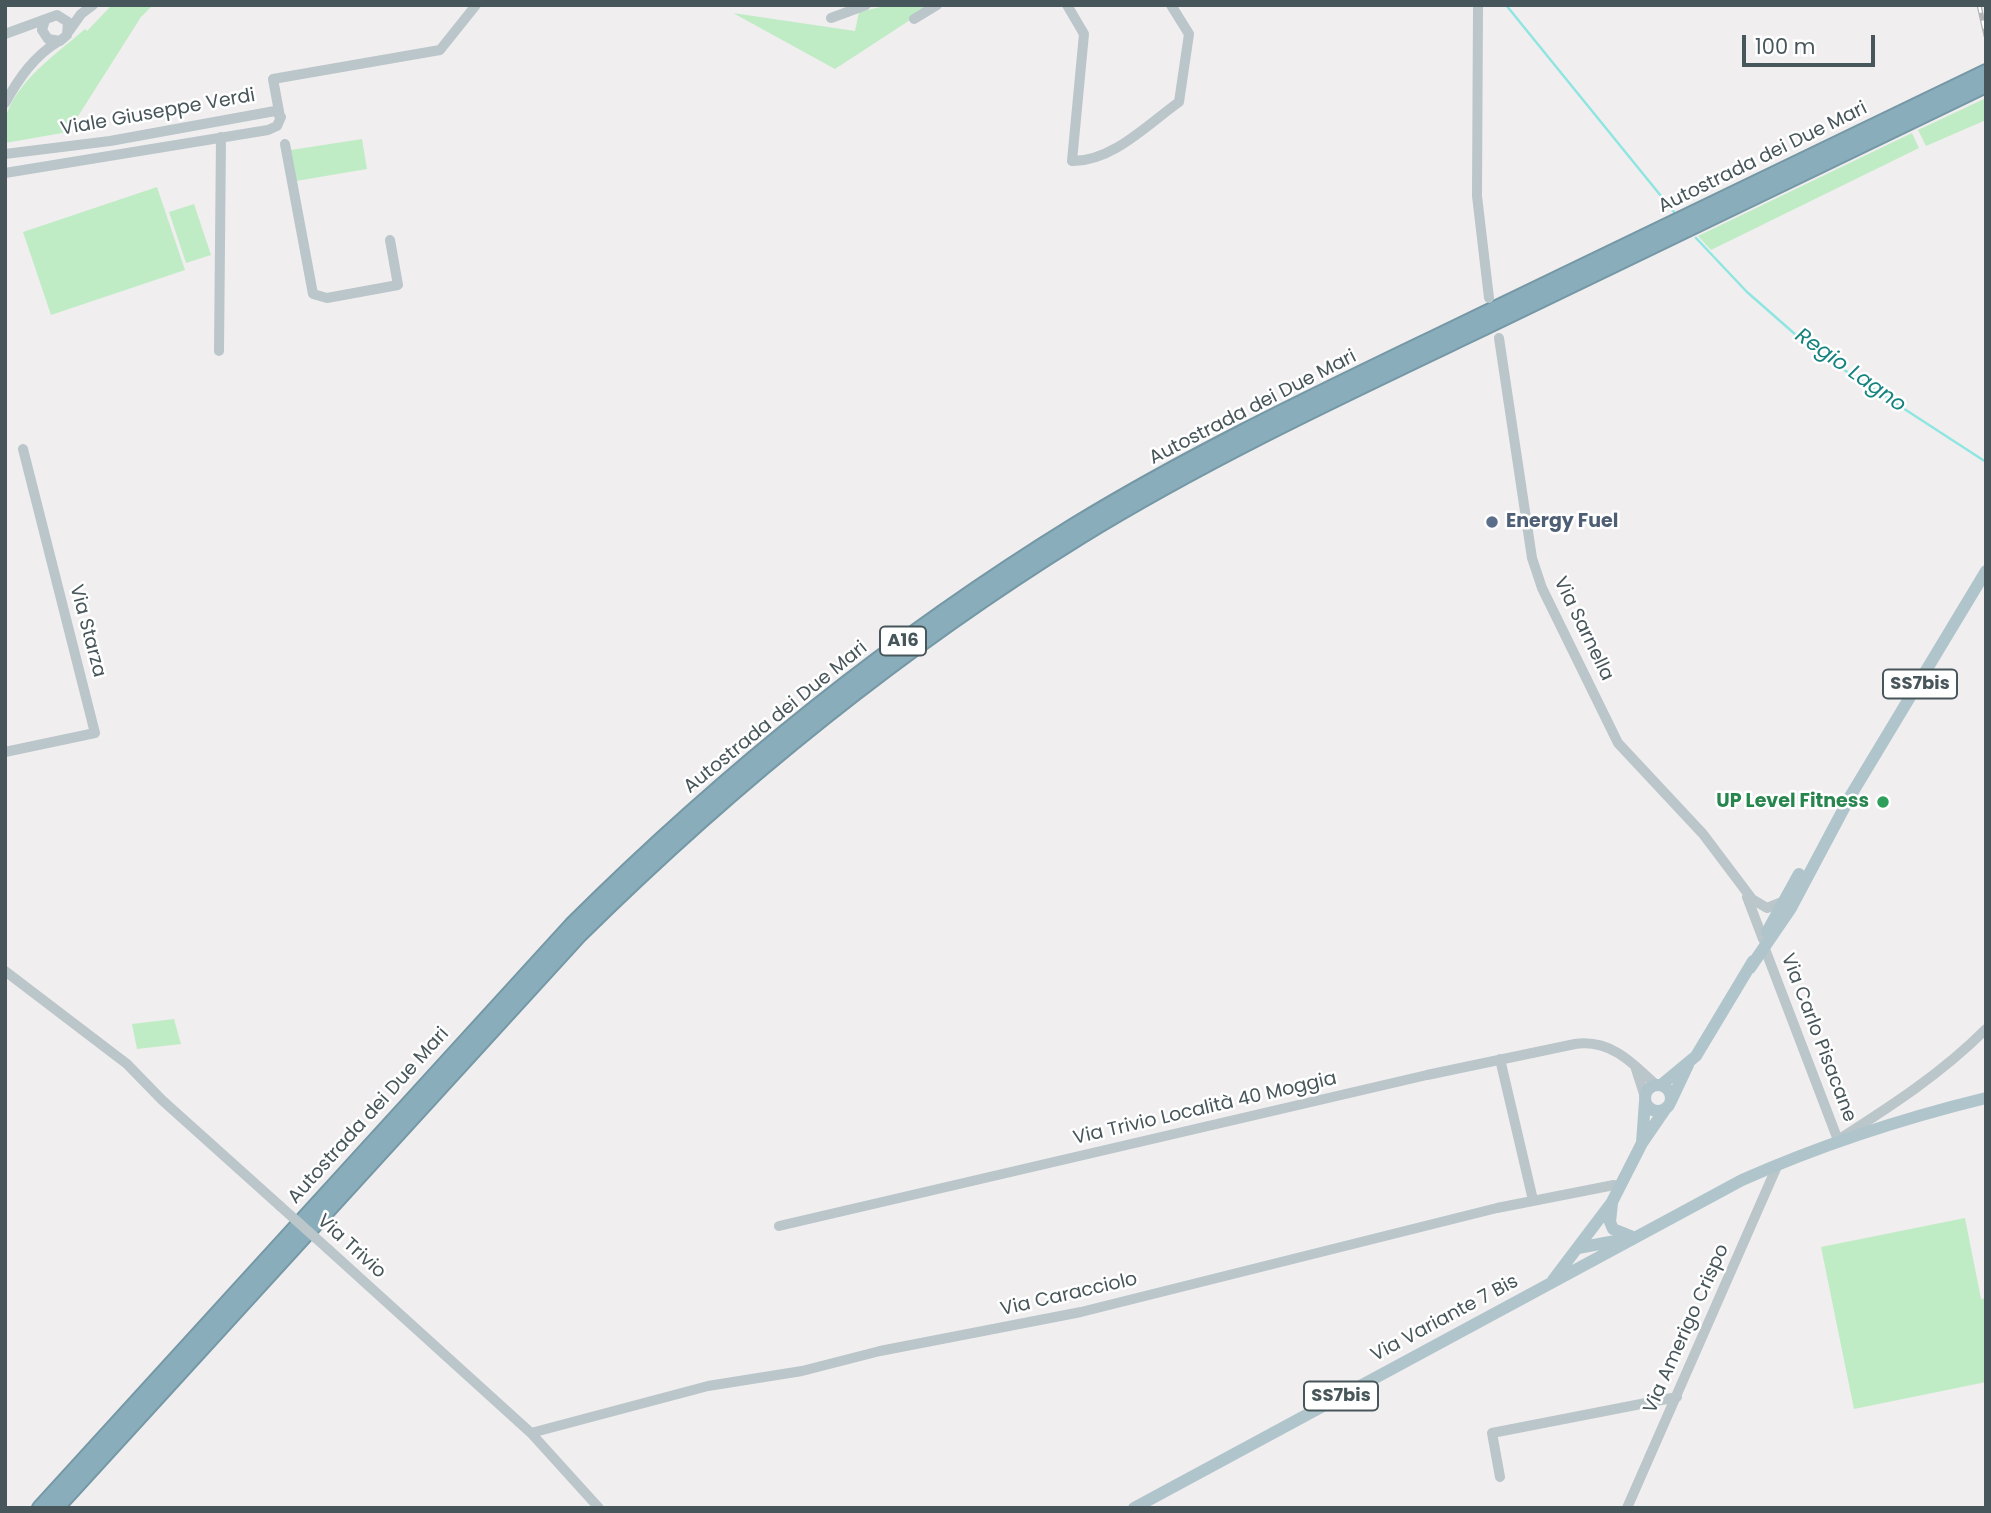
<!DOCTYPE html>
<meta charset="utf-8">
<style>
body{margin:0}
#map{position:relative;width:1991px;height:1513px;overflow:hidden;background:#f1eeef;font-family:Poppins,sans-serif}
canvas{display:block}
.frame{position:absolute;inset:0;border:7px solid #47565a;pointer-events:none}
.scale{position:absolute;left:1742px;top:35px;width:133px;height:32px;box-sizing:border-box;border:4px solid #47565a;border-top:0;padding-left:9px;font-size:21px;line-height:24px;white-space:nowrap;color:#47565a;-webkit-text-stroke:5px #fff;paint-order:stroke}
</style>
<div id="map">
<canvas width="1991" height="1513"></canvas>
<div class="frame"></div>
<div class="scale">100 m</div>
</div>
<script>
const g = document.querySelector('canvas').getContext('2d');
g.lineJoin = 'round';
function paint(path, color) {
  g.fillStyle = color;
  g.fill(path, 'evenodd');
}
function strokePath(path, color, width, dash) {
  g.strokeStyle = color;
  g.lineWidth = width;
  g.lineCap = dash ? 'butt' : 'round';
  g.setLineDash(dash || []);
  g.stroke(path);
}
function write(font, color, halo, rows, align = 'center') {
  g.font = font + ' Poppins,sans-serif';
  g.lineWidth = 5;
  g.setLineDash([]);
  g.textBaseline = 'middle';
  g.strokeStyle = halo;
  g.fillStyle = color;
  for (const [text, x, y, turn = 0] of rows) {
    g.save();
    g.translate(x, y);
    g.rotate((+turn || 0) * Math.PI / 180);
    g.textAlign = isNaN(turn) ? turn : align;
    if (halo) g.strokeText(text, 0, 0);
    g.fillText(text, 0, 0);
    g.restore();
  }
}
paint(new Path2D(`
 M108,5H153L141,17L68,132L5,143C5,136 4,127 5,120C14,82 58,53 85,29L87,31L109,8Z
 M889,5H933L835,69L733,13L855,31L859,12Z
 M1986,98V120L1926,146L1918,130Z
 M1912,133L1919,148L1711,250L1698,236Z
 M362,139L367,169L296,181L291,150Z
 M157,187L185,270L51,315L23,232Z
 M194,204L211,255L186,263L169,212Z
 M174,1019L181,1044L137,1049L132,1024Z
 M1965,1218L1981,1299L1986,1298V1382L1854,1409L1821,1247Z`), '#bfecc5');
strokePath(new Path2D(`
 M1506,5L1674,212
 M1696,238L1747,292L1812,349L1986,462`), '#8fe6e1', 2.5);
const highway = new Path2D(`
 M40,1508L572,925C724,774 891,639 1074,526C1205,446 1344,382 1482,315C1650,234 1818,153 1986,72
 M56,1508L580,934C732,784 897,650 1079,537C1209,457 1347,393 1485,327C1652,246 1819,166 1986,85`);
strokePath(highway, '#7498a5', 18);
strokePath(new Path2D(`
 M1067,5L1084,34L1072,161C1112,162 1148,124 1179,102L1189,34L1171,5
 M1478,5L1477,196L1489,298
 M831,18L866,5
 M914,19L937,5
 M69,31L81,14L93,5
 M5,34L57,15L68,22L67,35L60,41L48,39L42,30L45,20
 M5,103C19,78 34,56 59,41
 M280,117L273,79L440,50L476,5
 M285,144L313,294L327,298L398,285L390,240
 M5,154L110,141L275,111L281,117
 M5,173L268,130L277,126L281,117
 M1499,338L1532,558L1542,588L1618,743L1703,834L1752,899L1767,908L1782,902
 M219,351L221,137
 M5,752L95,733L23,449
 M1747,897L1763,939
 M1765,949L1838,1140C1891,1106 1941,1074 1986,1029
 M5,971L127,1064L162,1100L280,1206
 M1500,1059L1533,1200
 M1635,1066L1645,1097
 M779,1226L1427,1075L1575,1044C1610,1039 1632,1062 1656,1085
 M328,1249L531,1433L599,1508
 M531,1433L708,1386L802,1371L880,1351L1081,1312L1497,1208L1614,1185
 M1500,1477L1492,1433L1677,1397
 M1627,1508L1778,1164`), '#bac6ca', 10);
strokePath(new Path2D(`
 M1767,932L1799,874
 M1750,968L1791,908L1851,795L1986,571
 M1645 1098a13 13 0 1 1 26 0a13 13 0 1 1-26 0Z
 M1661,1085L1696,1056L1753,961
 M1671,1101L1688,1065
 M1642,1143L1645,1101
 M1612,1203L1610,1222L1613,1229L1633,1237
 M1578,1248L1626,1239
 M1553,1280L1612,1202L1642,1143L1666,1108
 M1134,1508L1742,1180C1823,1144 1900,1119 1986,1098`), '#afc5cb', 12);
strokePath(highway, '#89adba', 14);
const rail = new Path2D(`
 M1979,5L1986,36`);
strokePath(rail, '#b1b5b8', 5);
strokePath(rail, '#fff', 2.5, [8]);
strokePath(new Path2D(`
 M280,1206L328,1249`), '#bac6ca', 10);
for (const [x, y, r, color] of [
 [1492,522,7,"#5c6f8a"],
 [1883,802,7,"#2e9e5b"]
]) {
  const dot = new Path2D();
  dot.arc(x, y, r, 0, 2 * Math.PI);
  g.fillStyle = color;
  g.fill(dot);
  strokePath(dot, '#fff', 2.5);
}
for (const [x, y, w] of [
 [903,641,46],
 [1920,684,74],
 [1341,1396,74]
]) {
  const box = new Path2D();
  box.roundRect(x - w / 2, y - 14.5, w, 29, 5);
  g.fillStyle = '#fff';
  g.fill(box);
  strokePath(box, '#47565a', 2);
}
write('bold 18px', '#47565a', null, [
 ["A16",903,641],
 ["SS7bis",1920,684],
 ["SS7bis",1341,1396]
]);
write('19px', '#47565a', '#fff', [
 ["Viale Giuseppe Verdi",158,113,-10],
 ["Autostrada dei Due Mari",1763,158,-26],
 ["Autostrada dei Due Mari",1253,408,-27],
 ["Via Sarnella",1583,629,64],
 ["Via Starza",87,631,75],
 ["Autostrada dei Due Mari",776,718,-39],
 ["Via Carlo Pisacane",1818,1038,69],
 ["Via Trivio Località 40 Moggia",1205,1109,-13],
 ["Autostrada dei Due Mari",369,1116,-48],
 ["Via Trivio",351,1247,42],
 ["Via Caracciolo",1069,1295,-13],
 ["Via Variante 7 Bis",1445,1319,-28],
 ["Via Amerigo Crispo",1687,1329,-66]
]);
write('bold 19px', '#4e5e75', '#fff', [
 ["Energy Fuel",1506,522]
], 'left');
write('bold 19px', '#27864d', '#fff', [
 ["UP Level Fitness",1869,802]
], 'right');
write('italic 21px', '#15837d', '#fff', [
 ["Regio Lagno",1850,371,35]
]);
</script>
